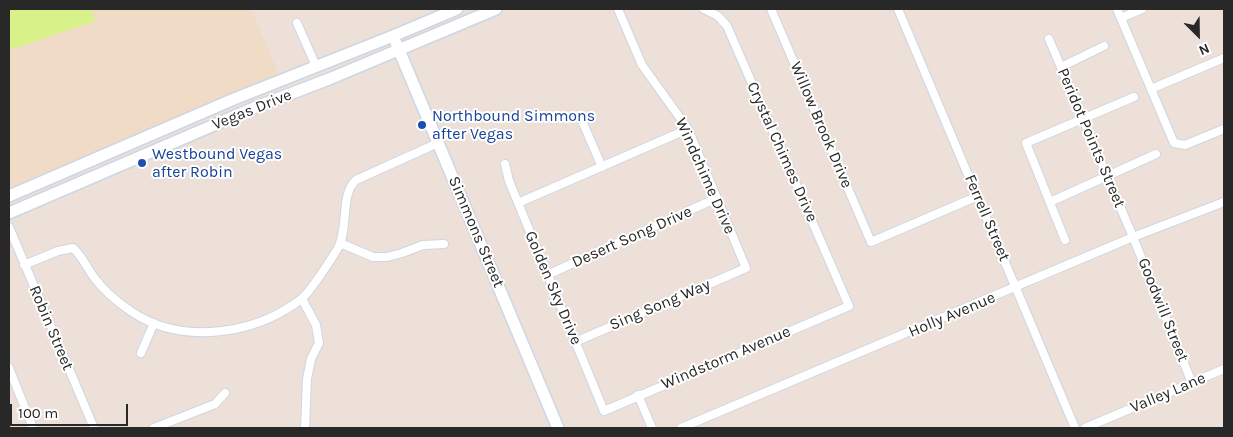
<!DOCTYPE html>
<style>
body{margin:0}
#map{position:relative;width:1233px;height:437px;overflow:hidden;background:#ece0d8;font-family:Karla,sans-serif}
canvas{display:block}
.frame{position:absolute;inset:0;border:10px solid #282828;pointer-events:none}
.north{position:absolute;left:1173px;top:10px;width:50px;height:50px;-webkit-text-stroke:4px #fff;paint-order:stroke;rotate:157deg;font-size:14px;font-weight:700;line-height:20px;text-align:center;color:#282828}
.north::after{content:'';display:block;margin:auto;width:18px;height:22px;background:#282828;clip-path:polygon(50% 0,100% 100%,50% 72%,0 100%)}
.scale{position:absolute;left:10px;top:404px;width:118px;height:22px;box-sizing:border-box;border:2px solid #282828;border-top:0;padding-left:6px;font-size:15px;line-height:18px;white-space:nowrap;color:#282828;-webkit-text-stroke:4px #fff;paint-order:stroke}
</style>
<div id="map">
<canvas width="1233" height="437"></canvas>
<div class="frame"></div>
<div class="north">N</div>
<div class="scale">100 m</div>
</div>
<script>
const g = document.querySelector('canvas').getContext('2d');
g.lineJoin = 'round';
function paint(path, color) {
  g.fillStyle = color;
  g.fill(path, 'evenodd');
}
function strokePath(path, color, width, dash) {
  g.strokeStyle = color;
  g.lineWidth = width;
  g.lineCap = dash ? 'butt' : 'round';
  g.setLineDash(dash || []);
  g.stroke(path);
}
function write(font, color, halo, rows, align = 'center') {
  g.font = font + ' Karla,sans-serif';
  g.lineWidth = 4;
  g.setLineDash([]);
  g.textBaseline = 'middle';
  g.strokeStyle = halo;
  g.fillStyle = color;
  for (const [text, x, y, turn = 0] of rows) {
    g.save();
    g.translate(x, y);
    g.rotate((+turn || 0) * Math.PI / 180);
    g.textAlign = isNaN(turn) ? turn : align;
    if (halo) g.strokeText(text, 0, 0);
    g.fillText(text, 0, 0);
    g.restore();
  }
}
paint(new Path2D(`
 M9,9H251L281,80L9,196Z`), '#f0dbc6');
paint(new Path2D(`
 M9,9H91L95,21L9,50Z`), '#d8f189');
const minor = new Path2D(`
 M771,9L871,242L978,196
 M898,9L1075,428
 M1117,9L1174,143L1185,145L1224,129
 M1121,18L1142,9
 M297,23L316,66
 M1049,39L1133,237L1192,383
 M1061,67L1104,46
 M1151,89L1224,58
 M583,123L602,167
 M505,164L509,181L604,411L849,306L727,26L718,16L704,9
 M1050,202L1156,154
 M518,203L688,129
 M9,227L94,428
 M1065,240L1026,143L1134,97
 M340,243L373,257H387L402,253L423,245L444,244
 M24,265L58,251L73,248C82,256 86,266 93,276C103,290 117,302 132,312C182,345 253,335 300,300C309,294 332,258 338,248C349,227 340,194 356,180L438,143
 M547,275L717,198
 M302,299L316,325L319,343L311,359L307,379L305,428
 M575,342L746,268L688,129L642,65L618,9
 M141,353L154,323
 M9,368L33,428
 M638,395L652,428
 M154,428L215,404L225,393
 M681,428L1133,237L1224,202
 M1085,428L1224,369`);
const secondary = new Path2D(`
 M396,43L558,428
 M9,196L234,99L393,36L457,9
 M9,213L256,107L329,79L496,9`);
strokePath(minor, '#ced6e3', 10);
strokePath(secondary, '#ced6e3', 14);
strokePath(minor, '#fff', 8);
strokePath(secondary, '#fff', 11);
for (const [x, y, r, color] of [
 [422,125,5,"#1a4fb4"],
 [142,163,5,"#1a4fb4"]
]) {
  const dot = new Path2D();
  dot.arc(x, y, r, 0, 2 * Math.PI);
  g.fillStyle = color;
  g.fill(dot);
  strokePath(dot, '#fff', 2);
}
write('16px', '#282828', '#fff', [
 ["Vegas Drive",252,110,-22],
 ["Willow Brook Drive",821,125,67],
 ["Peridot Points Street",1091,138,67],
 ["Crystal Chimes Drive",782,152,66],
 ["Windchime Drive",705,176,66],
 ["Ferrell Street",987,218,67],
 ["Simmons Street",476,232,67],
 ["Desert Song Drive",632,237,-24],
 ["Golden Sky Drive",553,288,67],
 ["Sing Song Way",660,305,-23],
 ["Goodwill Street",1163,310,68],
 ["Holly Avenue",952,315,-23],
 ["Robin Street",51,328,67],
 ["Windstorm Avenue",726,358,-23],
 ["Valley Lane",1168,393,-23]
]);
write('16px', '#164399', '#fff', [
 ["Northbound Simmons",432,116],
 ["after Vegas",432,134],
 ["Westbound Vegas",152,154],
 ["after Robin",152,172]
], 'left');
</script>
